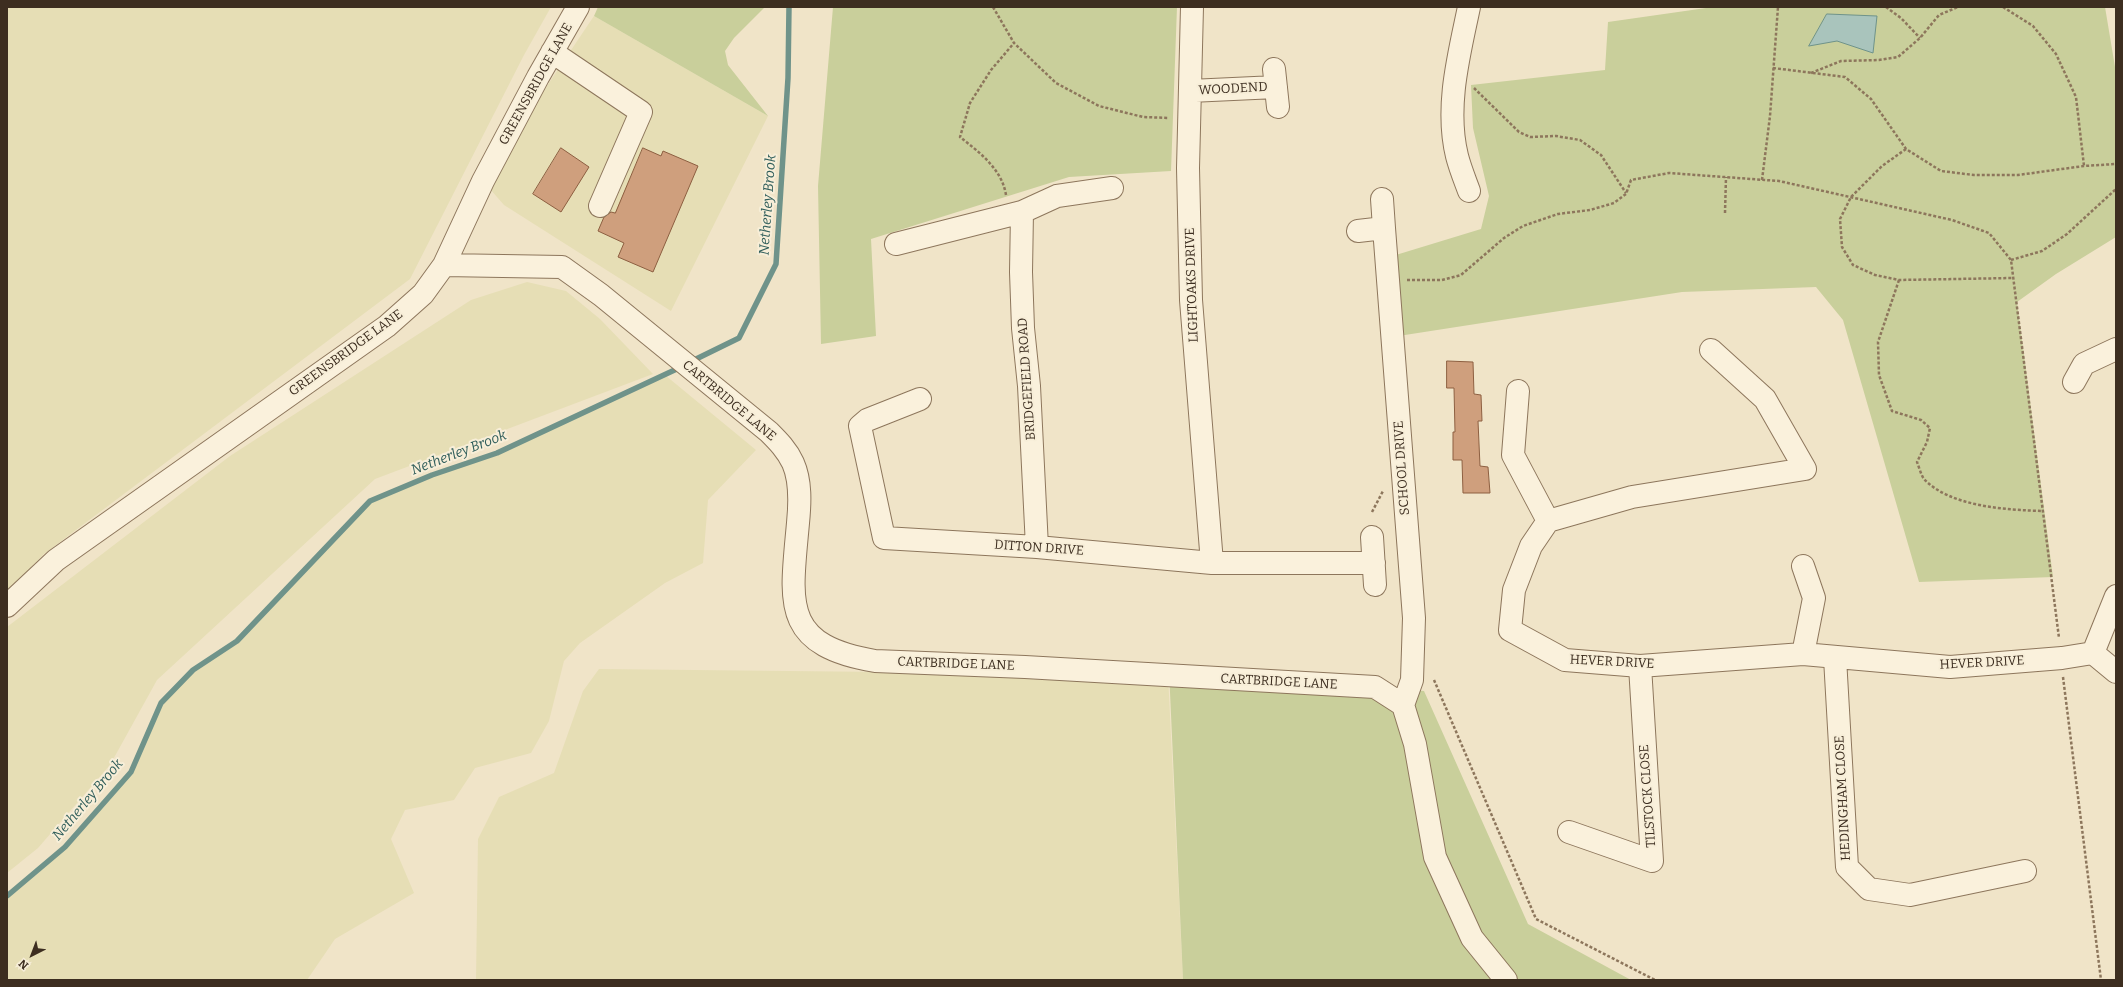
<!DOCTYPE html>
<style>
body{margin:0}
#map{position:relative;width:2123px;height:987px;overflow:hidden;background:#f0e4c8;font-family:Bitter,serif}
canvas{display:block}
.frame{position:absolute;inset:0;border:8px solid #3d2e20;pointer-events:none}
.north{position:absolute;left:12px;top:935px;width:40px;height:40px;-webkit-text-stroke:3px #f7eed8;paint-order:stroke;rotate:222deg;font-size:11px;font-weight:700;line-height:16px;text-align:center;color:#3d2e20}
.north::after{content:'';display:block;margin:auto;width:14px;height:18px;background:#3d2e20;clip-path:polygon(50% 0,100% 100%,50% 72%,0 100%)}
</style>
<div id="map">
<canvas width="2123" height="987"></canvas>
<div class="frame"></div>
<div class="north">N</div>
</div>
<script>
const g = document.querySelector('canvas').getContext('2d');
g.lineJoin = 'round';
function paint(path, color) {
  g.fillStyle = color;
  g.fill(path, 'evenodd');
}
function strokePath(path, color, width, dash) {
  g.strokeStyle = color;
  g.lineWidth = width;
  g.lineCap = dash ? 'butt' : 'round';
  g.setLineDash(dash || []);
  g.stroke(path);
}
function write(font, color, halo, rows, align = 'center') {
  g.font = font + ' Bitter,serif';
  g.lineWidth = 4;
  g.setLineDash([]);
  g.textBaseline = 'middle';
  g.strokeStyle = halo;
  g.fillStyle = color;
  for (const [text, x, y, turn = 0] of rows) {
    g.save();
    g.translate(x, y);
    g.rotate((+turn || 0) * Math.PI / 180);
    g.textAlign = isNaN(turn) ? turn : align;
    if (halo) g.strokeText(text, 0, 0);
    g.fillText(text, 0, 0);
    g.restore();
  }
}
paint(new Path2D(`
 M7,7H551L524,55L410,279L44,554L7,592Z
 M594,16L768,116L671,311L504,205L483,181Z
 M527,282L566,291L600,319L653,374L375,479L157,680L110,765L38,848L7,873V627L230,456L471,300Z
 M665,375L756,450L708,500L703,563L665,583L580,643L564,661L549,721L531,753L475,768L454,800L405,810L391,839L414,893L335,939L307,980H7V896L65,847L131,772L161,703L193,670L237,641L370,501L432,475L497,453Z
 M599,669L1168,675L1183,980H476L478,839L499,797L554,773L583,691Z`), '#e6deb5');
paint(new Path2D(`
 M598,7H765L734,38L725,51L728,65L768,116L594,16Z
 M833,7H1177L1171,171L1069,177L871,239L876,336L821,344L818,186Z
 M1713,7H2105L2116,73V237L2056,274L2017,302L2053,577L1919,582L1843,320L1816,287L1682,292L1392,337L1386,258L1481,229L1489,196L1473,128L1471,85L1605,70L1608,22Z
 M1169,670L1424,691L1528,924L1631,980H1183Z`), '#c9cf9b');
const water = new Path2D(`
 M1827,14L1877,16L1873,53L1837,41L1809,46Z`);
paint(water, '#a9c4bc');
strokePath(water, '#6f938a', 1);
strokePath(new Path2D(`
 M690,362L739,338L776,264L788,78L789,7
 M7,896L65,847L131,772L161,703L193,670L237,641L370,501L432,475L497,453L681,367`), '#6f938a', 5.5);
const building = new Path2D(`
 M561,148L589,167L561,212L533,194Z
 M643,148L661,156L663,151L698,166L653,272L618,257L624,243L598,231L604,217L611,212L615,213Z
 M1447,361L1473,362L1474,394L1481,395L1482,421H1478L1480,466L1488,467L1490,493H1463L1462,460H1453V432H1455L1454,388H1447Z`);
paint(building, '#cf9f7d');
strokePath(building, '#8d5f41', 1);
const minor = new Path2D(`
 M1192,7L1188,168L1191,300L1212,563
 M552,52L641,112L600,206
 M1274,69L1278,107
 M1190,91L1276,87
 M1469,191C1465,180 1460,168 1457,156C1445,107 1459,55 1469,7
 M1022,212L1057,196L1112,188
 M1384,228L1414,618L1412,680L1403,705
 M1358,231L1384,228L1382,199
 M896,244L1022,212L1021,272L1023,328L1029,386L1037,547
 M444,265L562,267L601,295L769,432C778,441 787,450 793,463C801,481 800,503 798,523C791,602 780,645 875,661L1025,667L1375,687L1403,705L1415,744L1435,857L1472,938L1506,980
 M1711,350L1765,399L1805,469L1632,497L1548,521L1531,546L1514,590L1510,630L1565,660L1640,666L1803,654L1950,667L2062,658L2093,653L2116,672
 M2074,382L2084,364L2116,349
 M1518,391L1513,455L1548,521
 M920,399L867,420L860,426L884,538L1037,547L1212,563H1374
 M1372,537L1375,585
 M1803,566L1814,598L1803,654
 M7,606L56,560L387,326L423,294L444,265L483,181L538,77L578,7
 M2093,653L2116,596
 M1835,658L1847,867L1869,889L1910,895L2025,871
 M1569,832L1652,861L1640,666`);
strokePath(minor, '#8d765c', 24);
strokePath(new Path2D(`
 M993,7L1014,43L1056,83L1099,106L1143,117L1169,118
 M1886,7L1901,18L1920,38
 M2003,7L2033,26L2056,54L2076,97L2084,166
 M1773,68L1845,77L1871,99L1906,149L1941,171L1974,175H2018L2084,166L2116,164
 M1811,73L1841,61L1879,60L1898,57L1920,38L1939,15L1958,7
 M1474,88L1519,132L1530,137L1556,136L1580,140L1601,155L1626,193
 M1906,149L1882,166L1851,197L1840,219L1842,247L1853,265L1875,275L1899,280L2013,278
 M1762,180L1770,116L1778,7
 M1006,195C1002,169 979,152 960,137L970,103L991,70L1014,43
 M1725,213L1726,177
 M2011,260L2042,251L2067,234L2116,189
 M1407,280H1442L1461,275L1504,238L1523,226L1558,214L1590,210L1614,203L1626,194L1631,180L1669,173L1779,181L1952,220L1989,233L2011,260L2059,638
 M1899,280L1878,342L1879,375L1892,411L1921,420L1930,428L1927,442L1917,462C1919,467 1921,475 1924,479C1950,507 2008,510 2044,511
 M1372,512L1383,491
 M2063,677L2101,980
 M1434,680L1536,919L1655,980`), '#8d765c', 2.5, [3, 2]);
strokePath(minor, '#faf1dc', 22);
write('13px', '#3d2e20', '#f7eed8', [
 ["GREENSBRIDGE LANE",536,84,-61],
 ["WOODEND",1233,89,-3],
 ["LIGHTOAKS DRIVE",1192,285,-92],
 ["GREENSBRIDGE LANE",346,353,-36],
 ["BRIDGEFIELD ROAD",1027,379,-94],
 ["CARTBRIDGE LANE",729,401,40],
 ["SCHOOL DRIVE",1402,468,-94],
 ["DITTON DRIVE",1039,548,4],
 ["HEVER DRIVE",1612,662,3],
 ["HEVER DRIVE",1982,663,-3],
 ["CARTBRIDGE LANE",956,664,2],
 ["CARTBRIDGE LANE",1279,682,3],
 ["TILSTOCK CLOSE",1648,796,-94],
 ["HEDINGHAM CLOSE",1843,798,-93]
]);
write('italic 14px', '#2f5d5a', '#f7eed8', [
 ["Netherley Brook",768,205,-86],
 ["Netherley Brook",459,453,-21],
 ["Netherley Brook",88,800,-50]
]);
</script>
